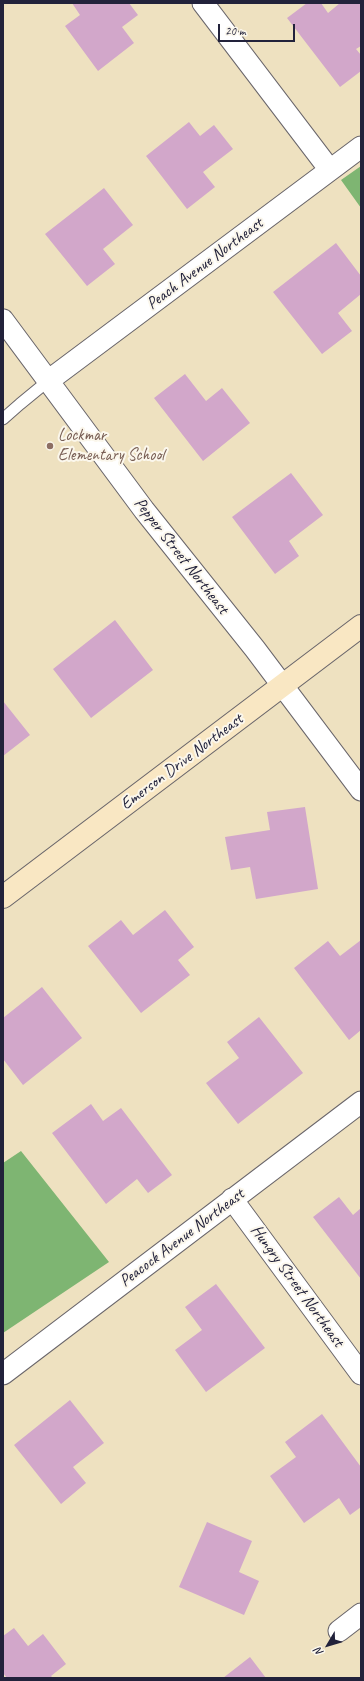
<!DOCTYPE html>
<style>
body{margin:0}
#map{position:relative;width:364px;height:1681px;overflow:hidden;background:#eee1c0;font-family:Caveat,sans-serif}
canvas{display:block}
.frame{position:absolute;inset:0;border:4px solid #22223b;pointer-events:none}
.north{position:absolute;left:308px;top:1625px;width:40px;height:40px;-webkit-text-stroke:3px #fbf7ec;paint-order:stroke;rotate:232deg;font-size:11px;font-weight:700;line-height:16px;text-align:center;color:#22223b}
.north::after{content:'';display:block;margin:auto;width:14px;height:18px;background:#22223b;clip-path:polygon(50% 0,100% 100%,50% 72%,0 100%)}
.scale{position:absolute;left:218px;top:24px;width:77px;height:18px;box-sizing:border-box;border:2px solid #22223b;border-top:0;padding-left:5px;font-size:12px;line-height:14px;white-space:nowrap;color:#22223b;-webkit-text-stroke:3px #fbf7ec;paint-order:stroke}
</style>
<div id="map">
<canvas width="364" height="1681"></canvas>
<div class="frame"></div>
<div class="north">N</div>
<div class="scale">20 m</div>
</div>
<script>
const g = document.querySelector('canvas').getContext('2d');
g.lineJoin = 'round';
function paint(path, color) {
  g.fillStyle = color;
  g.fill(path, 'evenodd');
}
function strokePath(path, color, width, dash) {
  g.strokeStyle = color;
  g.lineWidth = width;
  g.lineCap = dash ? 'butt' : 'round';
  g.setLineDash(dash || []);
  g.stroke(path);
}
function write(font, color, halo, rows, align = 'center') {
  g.font = font + ' Caveat,sans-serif';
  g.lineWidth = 4;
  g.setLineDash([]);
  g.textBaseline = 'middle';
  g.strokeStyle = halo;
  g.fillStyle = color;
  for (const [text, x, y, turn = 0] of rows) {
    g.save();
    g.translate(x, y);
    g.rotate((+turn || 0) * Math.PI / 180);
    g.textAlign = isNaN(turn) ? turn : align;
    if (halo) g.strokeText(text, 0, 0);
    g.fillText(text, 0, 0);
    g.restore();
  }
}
paint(new Path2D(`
 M361,166V208L341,180Z
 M21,1151L109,1262L3,1333V1163Z`), '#7eb572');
paint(new Path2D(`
 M72,3H129L138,15L122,27L134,43L98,71L65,26L80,15Z
 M307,3H321L328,13L340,3H361V46L356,49L361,55V71L340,87L287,18Z
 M189,122L200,136L214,125L233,149L203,172L215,187L187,209L146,156Z
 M104,188L133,225L103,249L115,264L87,286L45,234Z
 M336,243L361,276V294L338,313L352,331L322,354L273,292Z
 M185,374L206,401L222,388L250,423L203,461L154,398Z
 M291,473L323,515L289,541L299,556L275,574L232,517Z
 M115,620L153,670L91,718L53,669Z
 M3,701L30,735L3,756Z
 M305,807L318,889L256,899L250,867L231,870L225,837L270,830L267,812Z
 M165,910L194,947L178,960L190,975L141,1013L88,946L121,920L133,935Z
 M361,940V1030L349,1040L294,968L328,941L340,956Z
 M42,987L82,1038L23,1085L3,1059V1018Z
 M259,1017L303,1073L238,1124L206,1083L239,1058L227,1042Z
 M91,1104L103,1121L121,1108L172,1175L148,1193L137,1179L106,1204L52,1133Z
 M339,1197L353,1215L361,1208V1279L313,1217Z
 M216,1284L265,1348L206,1392L175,1350L202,1330L185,1307Z
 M70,1400L104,1443L73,1467L86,1483L61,1504L14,1445Z
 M322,1414L361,1467V1507L350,1515L339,1498L304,1523L270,1476L296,1457L285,1442Z
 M207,1522L252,1541L239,1572L259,1581L244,1615L179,1587Z
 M14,1628L28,1646L43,1634L66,1664L51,1676L53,1678H7L3,1673V1636Z
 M250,1657L266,1678H223Z`), '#d2a7ca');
const lane = new Path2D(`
 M3,419L20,404L48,381`);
const street = new Path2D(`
 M203,3L330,170
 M3,320L144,510L255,649L361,790
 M48,381L361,147
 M232,1199L361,1374
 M3,1374L361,1102
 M339,1631L361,1614`);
const secondary = new Path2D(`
 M3,897L361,626`);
strokePath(lane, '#69656a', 13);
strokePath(street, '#69656a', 23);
strokePath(secondary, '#69656a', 24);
strokePath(lane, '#fff', 11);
strokePath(street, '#fff', 21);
strokePath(secondary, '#f9e7c3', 22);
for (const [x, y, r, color] of [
 [50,446,4,"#8d6e63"]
]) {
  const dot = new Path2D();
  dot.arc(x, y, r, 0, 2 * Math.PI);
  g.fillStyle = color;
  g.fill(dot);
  strokePath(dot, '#fbf7ec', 1.5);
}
write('17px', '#22223b', '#fbf7ec', [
 ["Peach Avenue Northeast",205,264,-37],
 ["Pepper Street Northeast",181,556,52],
 ["Emerson Drive Northeast",182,762,-37],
 ["Peacock Avenue Northeast",182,1238,-37],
 ["Hungry Street Northeast",297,1286,54]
]);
write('17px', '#785e54', '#fbf7ec', [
 ["Lockmar",58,436],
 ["Elementary School",58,456]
], 'left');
</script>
